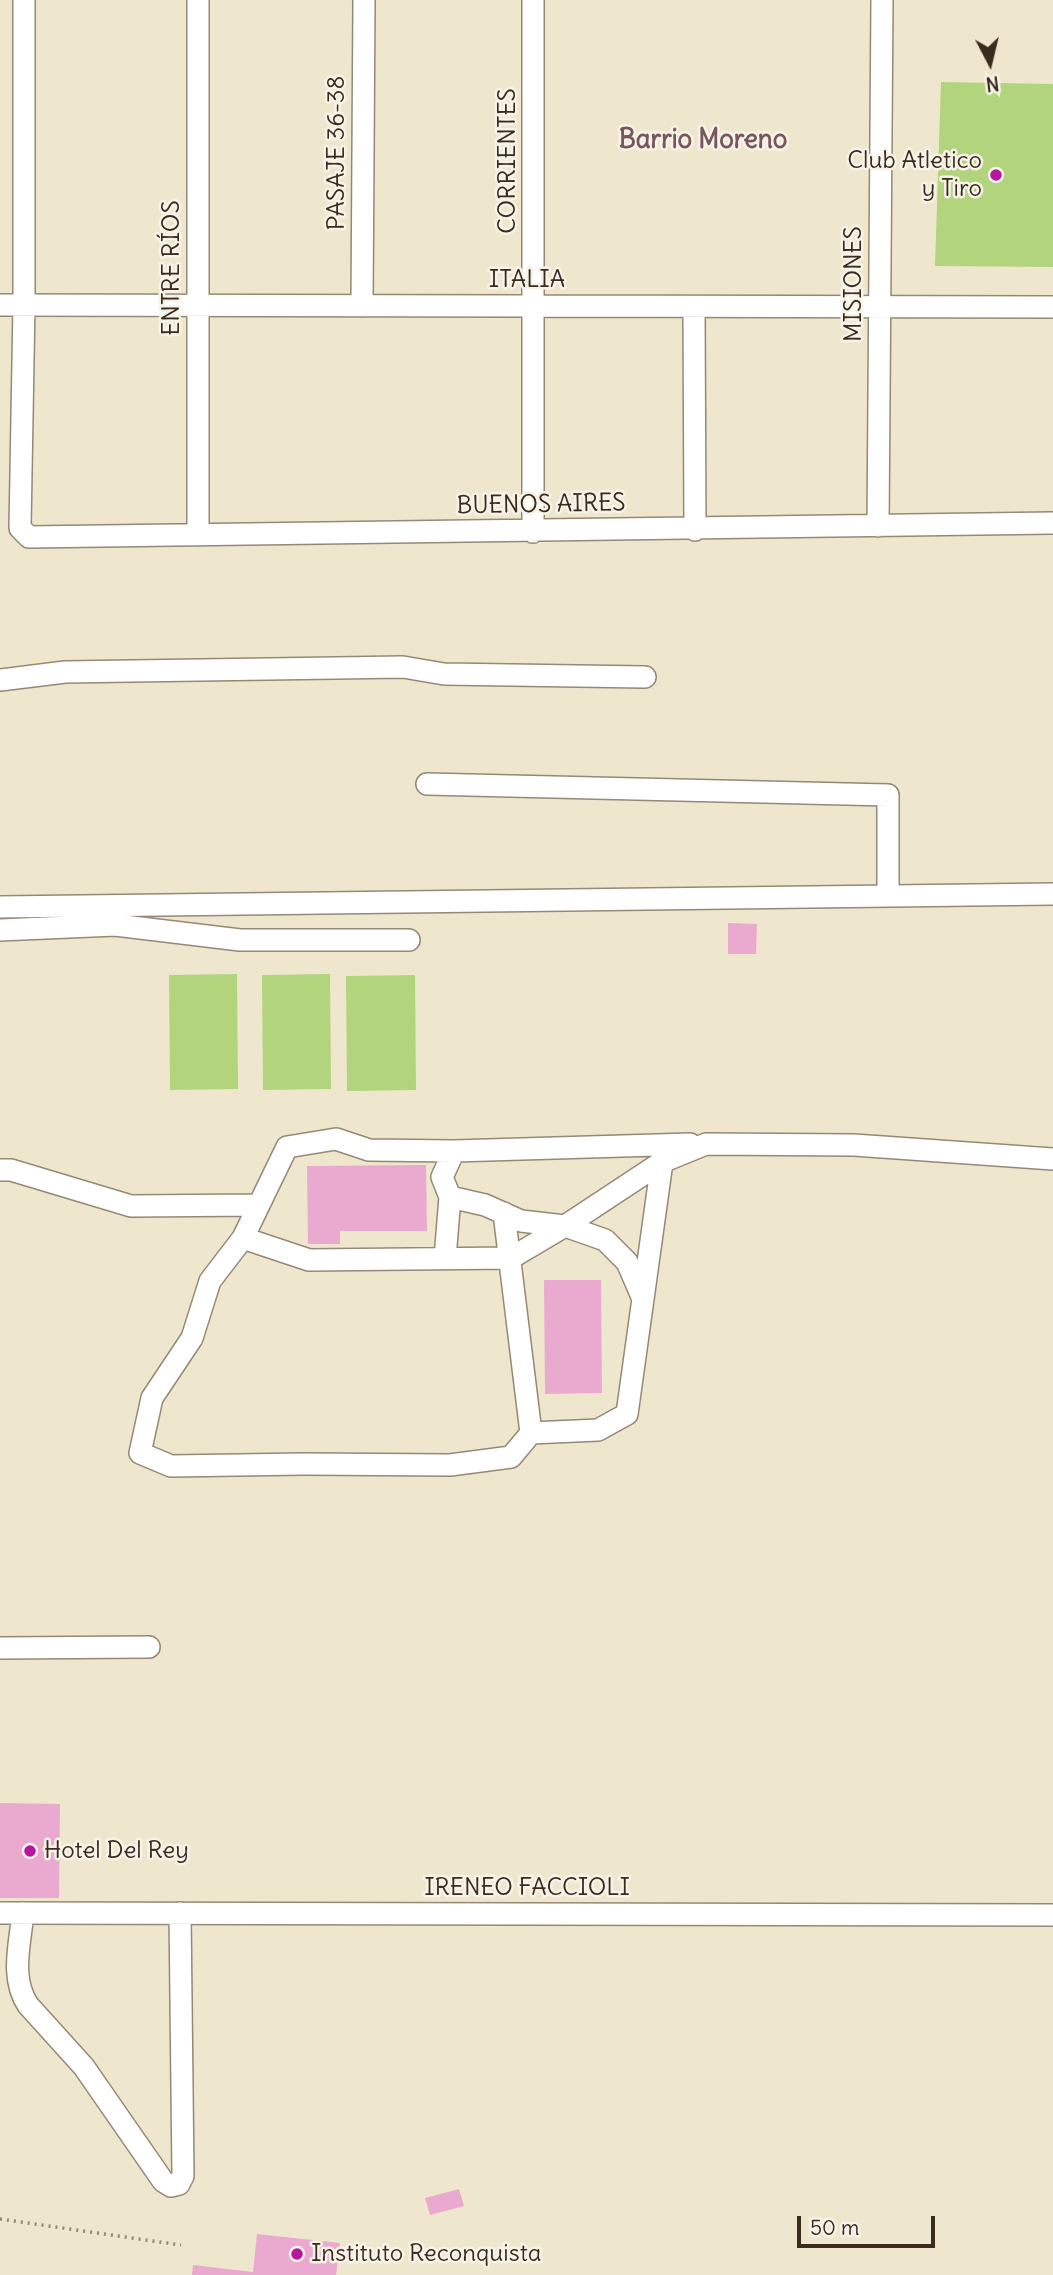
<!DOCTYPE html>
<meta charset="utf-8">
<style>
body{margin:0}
#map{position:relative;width:1053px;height:2275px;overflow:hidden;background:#efe7cd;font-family:Delius,sans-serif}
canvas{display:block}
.north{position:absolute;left:955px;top:28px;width:70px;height:70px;-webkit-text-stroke:5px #f7f3e8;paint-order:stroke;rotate:173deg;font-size:19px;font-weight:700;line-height:28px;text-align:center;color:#3b2a1e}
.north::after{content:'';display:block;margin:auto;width:24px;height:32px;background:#3b2a1e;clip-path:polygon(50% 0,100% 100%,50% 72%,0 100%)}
.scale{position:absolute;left:797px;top:2216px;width:138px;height:32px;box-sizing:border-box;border:4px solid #3b2a1e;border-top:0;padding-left:9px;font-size:21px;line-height:24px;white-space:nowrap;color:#3b2a1e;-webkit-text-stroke:5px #f7f3e8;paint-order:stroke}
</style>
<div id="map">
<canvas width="1053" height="2275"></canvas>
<div class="north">N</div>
<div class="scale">50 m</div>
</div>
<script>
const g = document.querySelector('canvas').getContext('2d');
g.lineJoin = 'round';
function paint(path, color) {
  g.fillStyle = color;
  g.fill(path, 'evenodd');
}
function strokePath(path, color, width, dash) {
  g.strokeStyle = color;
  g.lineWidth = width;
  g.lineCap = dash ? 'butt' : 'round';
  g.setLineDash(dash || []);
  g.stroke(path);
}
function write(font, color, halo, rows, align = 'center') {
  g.font = font + ' Delius,sans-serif';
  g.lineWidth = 5;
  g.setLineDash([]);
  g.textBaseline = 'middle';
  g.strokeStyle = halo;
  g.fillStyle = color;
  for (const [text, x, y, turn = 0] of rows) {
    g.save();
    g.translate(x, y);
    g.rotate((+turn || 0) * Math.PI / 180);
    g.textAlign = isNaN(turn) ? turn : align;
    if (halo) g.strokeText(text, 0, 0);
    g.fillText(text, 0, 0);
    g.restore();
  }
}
paint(new Path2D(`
 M941,82L1053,84V267L935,266Z
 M237,974L238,1089L170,1090L169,975Z
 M330,974L331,1089L263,1090L262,975Z
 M415,975L416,1090L347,1091L346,976Z`), '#b2d47c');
paint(new Path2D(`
 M728,923L757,924L756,954H728Z
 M426,1165L427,1231H340V1244H308L307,1166Z
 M544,1280H601L602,1393L545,1394Z
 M0,1803L60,1804L59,1898H0Z
 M459,2189L464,2206L430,2215L425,2198Z
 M257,2234L340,2243L336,2275H192L193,2265L253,2272Z`), '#eaaad0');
const minor = new Path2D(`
 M24,0V305L20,528L29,537L1053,523
 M198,0V535
 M533,0V532
 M0,305L1053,307
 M362,306L364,0
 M694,307L695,530
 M878,526L882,0
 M0,680L65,672L403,667L444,674L645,677
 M427,784L888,795V896
 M0,907L1053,894
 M0,930L115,925L240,940H409
 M662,1162L627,1414L598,1430L531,1433L511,1457L450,1465L304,1464L171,1466L140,1453L152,1398L192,1338L210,1281L243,1238L309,1260L511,1258L565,1226L662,1162L706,1144L854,1145L1053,1159
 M0,1170H11L131,1206L259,1205
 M504,1213L531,1433
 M243,1238L287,1147L336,1139L369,1150L454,1151
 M445,1258L450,1197
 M643,1299L627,1262L605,1240L565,1226L521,1221L485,1205L450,1197L442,1177L454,1151L690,1144
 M0,1648L149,1647
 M0,1913L1053,1915
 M23,1913C20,1944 10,1978 28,2005L84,2067L163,2181L171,2186L179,2184L183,2176L180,1913`);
strokePath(minor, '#958876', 24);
strokePath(new Path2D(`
 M0,2219L181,2245`), '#958876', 3.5, [2, 5]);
strokePath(minor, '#fff', 21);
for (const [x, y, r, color] of [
 [996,175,7,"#b5179e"],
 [30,1851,7,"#b5179e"],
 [297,2254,7,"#b5179e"]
]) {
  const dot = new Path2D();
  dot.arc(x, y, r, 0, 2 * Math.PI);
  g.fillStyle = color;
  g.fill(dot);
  strokePath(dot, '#f7f3e8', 2.5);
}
write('24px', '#3b2a1e', '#f7f3e8', [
 ["PASAJE 36-38",337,153,-90],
 ["CORRIENTES",508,161,-90],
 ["ENTRE RÍOS",172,268,-90],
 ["ITALIA",527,280],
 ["MISIONES",854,284,-90],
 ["BUENOS AIRES",541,505,-1],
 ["IRENEO FACCIOLI",527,1888]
]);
write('24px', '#3b2a1e', '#f7f3e8', [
 ["Club Atletico",982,161,"right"],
 ["y Tiro",982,189,"right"],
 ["Hotel Del Rey",44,1851],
 ["Instituto Reconquista",311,2254]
], 'left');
write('bold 26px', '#78575c', '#f7f3e8', [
 ["Barrio Moreno",703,141]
]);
</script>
